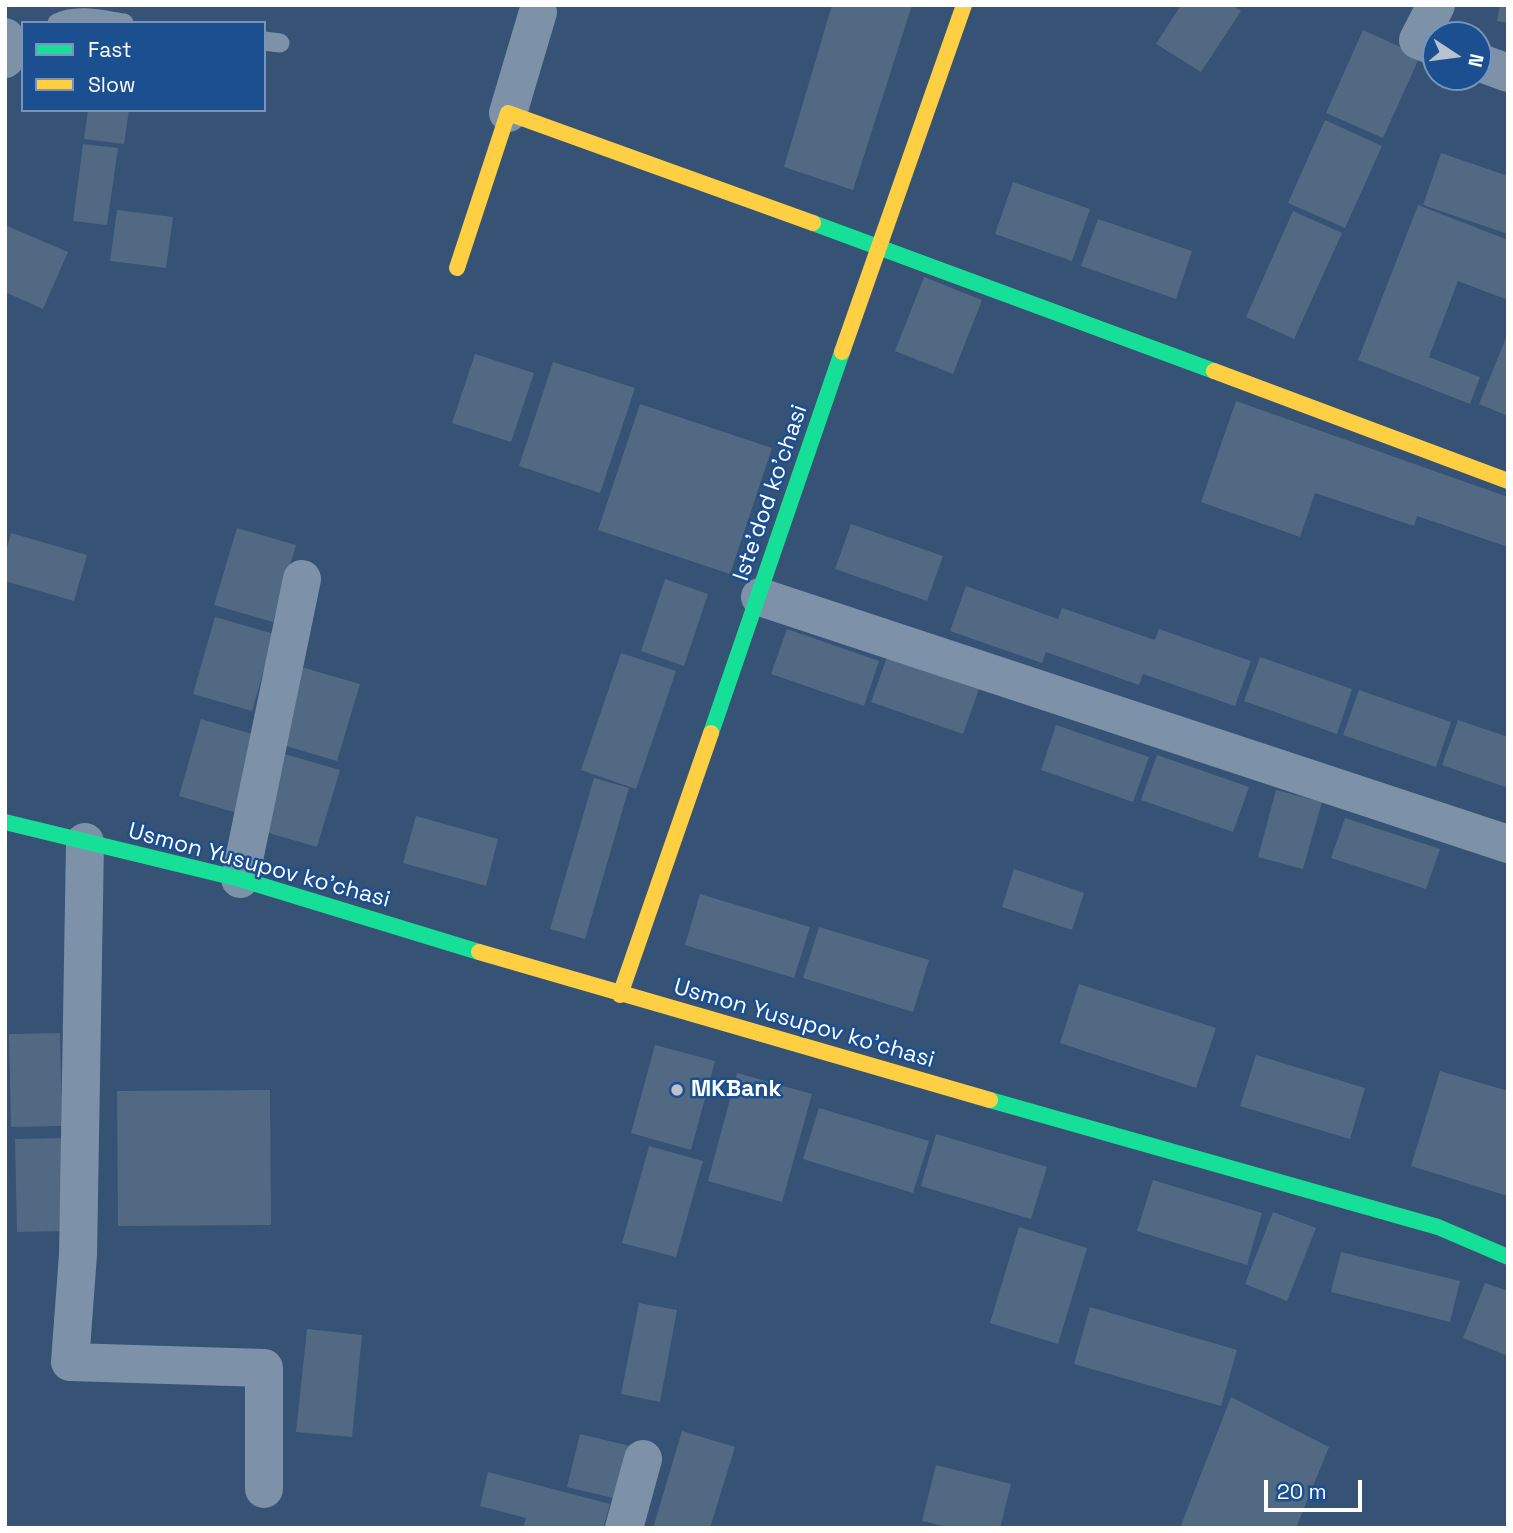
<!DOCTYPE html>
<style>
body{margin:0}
#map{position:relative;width:1513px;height:1533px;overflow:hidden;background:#365274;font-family:"Space Grotesk",sans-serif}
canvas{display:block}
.frame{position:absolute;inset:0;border:7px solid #fff;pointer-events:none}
.legend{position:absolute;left:21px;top:21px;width:245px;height:91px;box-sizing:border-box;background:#1b4f8f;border:2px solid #7695bc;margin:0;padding:9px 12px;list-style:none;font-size:21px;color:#fff}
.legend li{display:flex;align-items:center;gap:14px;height:35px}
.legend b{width:35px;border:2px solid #7695bc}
.north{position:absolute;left:1422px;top:21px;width:70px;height:70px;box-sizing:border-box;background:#1b4f8f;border:2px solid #7695bc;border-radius:50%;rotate:103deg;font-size:19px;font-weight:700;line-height:28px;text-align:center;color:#fff}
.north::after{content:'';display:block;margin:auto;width:24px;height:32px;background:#b9c2ce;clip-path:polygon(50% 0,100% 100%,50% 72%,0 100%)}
.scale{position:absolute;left:1264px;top:1480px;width:98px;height:32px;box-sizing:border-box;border:4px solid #fff;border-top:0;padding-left:9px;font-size:21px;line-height:24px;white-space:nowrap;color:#fff;-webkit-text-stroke:5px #1b4f8f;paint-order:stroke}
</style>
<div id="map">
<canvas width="1513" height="1533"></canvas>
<div class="frame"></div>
<ul class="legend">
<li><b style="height:9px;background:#16e098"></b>Fast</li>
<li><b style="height:9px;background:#ffcf43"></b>Slow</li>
</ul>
<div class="north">N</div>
<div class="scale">20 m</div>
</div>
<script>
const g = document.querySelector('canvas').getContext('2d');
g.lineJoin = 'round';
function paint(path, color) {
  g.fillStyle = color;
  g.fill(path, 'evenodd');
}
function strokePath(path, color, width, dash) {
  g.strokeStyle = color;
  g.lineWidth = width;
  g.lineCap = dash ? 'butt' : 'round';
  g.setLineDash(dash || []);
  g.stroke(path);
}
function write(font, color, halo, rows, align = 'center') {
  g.font = font + ' "Space Grotesk",sans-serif';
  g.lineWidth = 5;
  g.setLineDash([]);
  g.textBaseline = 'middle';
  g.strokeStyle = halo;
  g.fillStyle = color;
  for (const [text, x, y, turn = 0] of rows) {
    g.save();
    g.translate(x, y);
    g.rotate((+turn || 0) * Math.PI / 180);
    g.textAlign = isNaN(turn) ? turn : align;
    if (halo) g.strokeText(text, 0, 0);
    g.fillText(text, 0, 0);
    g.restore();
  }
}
paint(new Path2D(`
 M832,5H912L853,190L784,167Z
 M1181,5H1232L1241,11L1201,72L1156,44Z
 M1500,5H1508V23L1497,21Z
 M1363,30L1420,56L1383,138L1326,113Z
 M88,110H129L124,144L84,139Z
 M1325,120L1382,146L1345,228L1288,203Z
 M83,144L118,148L107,225L73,221Z
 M1441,153L1508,176V234L1423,205Z
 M1013,182L1090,209L1072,261L995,234Z
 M1418,205L1508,240V300L1458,281L1429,357L1480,377L1470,404L1358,360Z
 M117,210L173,217L166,268L110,261Z
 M1293,211L1342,233L1294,339L1246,317Z
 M1098,219L1192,251L1176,299L1081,266Z
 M5,225L68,252L43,309L5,292Z
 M924,277L982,300L953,374L895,351Z
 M1508,333V416L1479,404Z
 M475,354L534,373L511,442L452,423Z
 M553,362L635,388L600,493L519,466Z
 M1236,401L1508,497V547L1417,516L1414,526L1315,493L1300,537L1201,502Z
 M640,404L772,448L730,574L598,530Z
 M851,524L943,556L927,601L835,569Z
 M237,528L296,545L273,622L214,605Z
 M11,533L87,555L74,601L5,581V555Z
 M665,579L708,594L684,666L641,651Z
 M966,586L1058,619L1062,608L1155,640L1159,629L1251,661L1235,706L1143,674L1139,685L1046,652L1042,663L950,631Z
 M215,617L274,634L252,711L193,694Z
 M787,629L879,661L864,706L771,674Z
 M621,653L676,671L636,789L581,770Z
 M887,657L979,689L963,734L871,702Z
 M1260,657L1352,689L1337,734L1244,701Z
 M301,667L360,684L337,761L279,744Z
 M1359,690L1451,722L1436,767L1343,735Z
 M201,719L259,736L237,813L179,796Z
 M1458,720L1508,737V788L1442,765Z
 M1056,725L1149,757L1133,802L1041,770Z
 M281,753L340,770L317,847L259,830Z
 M1157,755L1249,787L1233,832L1141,800Z
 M594,778L629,788L585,939L550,929Z
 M1276,790L1322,802L1303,869L1258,857Z
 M416,816L498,839L486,886L403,863Z
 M1345,818L1440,849L1426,889L1331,858Z
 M1014,869L1084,893L1072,930L1002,907Z
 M700,894L810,927L794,978L685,945Z
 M819,927L929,960L913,1012L803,978Z
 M1079,984L1216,1028L1196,1088L1060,1043Z
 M60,1033L62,1126L11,1127L9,1034Z
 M655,1045L715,1061L691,1150L631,1133Z
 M1256,1055L1365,1088L1350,1139L1240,1106Z
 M1440,1071L1508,1091V1196L1411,1166Z
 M737,1073L812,1094L782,1202L708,1181Z
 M270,1090L271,1225L118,1226L117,1091Z
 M819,1108L929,1141L913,1193L803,1159Z
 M936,1134L1047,1167L1031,1219L921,1186Z
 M66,1138L68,1231L17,1232L15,1139Z
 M649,1146L703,1161L676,1257L622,1243Z
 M1153,1180L1262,1213L1247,1265L1137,1231Z
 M1273,1212L1316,1228L1287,1301L1245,1284Z
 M1019,1227L1087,1248L1058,1344L990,1323Z
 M1341,1252L1460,1281L1450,1322L1331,1292Z
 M1485,1283L1508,1291V1356L1463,1338Z
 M639,1303L677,1310L660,1402L621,1394Z
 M1090,1307L1237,1350L1221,1406L1074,1364Z
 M307,1329L362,1335L352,1437L296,1432Z
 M1231,1397L1329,1447L1296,1528H1180Z
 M682,1431L735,1447L710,1528H653Z
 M580,1434L630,1446L617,1499L567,1487Z
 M936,1465L1011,1484L1000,1528H952L922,1521Z
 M488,1472L610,1504L603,1528H523L526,1518L480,1506Z`), '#526984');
strokePath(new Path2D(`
 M57,23C77,13 103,20 124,23
 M264,41L280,43`), '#7d92a8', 19);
strokePath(new Path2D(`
 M5,37L11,45L5,59
 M1436,47L1418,40L1436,5
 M1478,62L1508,73
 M508,113L538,12
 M760,597L1508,844
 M85,842L78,1255L70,1362L264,1368V1489
 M240,879L302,579
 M624,1528L643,1459`), '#7d92a8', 38);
strokePath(new Path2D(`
 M813,223L1214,371
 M711,733L842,352
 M5,822L240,879L479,952
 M990,1100L1438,1227L1508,1257`), '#16e098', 16);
strokePath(new Path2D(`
 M457,268L508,113L813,223
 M842,352L964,5
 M1214,371L1508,481
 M479,952L990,1100
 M620,995L711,733`), '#ffcf43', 16);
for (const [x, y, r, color] of [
 [677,1090,7,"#b9c2ce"]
]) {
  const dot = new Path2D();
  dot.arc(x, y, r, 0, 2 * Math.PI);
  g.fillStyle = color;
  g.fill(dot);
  strokePath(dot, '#1b4f8f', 2.5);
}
write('23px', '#fff', '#1b4f8f', [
 ["Iste'dod ko'chasi",771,493,-71],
 ["Usmon Yusupov ko'chasi",259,866,15],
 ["Usmon Yusupov ko'chasi",804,1024,16]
]);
write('bold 23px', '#fff', '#1b4f8f', [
 ["MKBank",691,1090]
], 'left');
</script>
